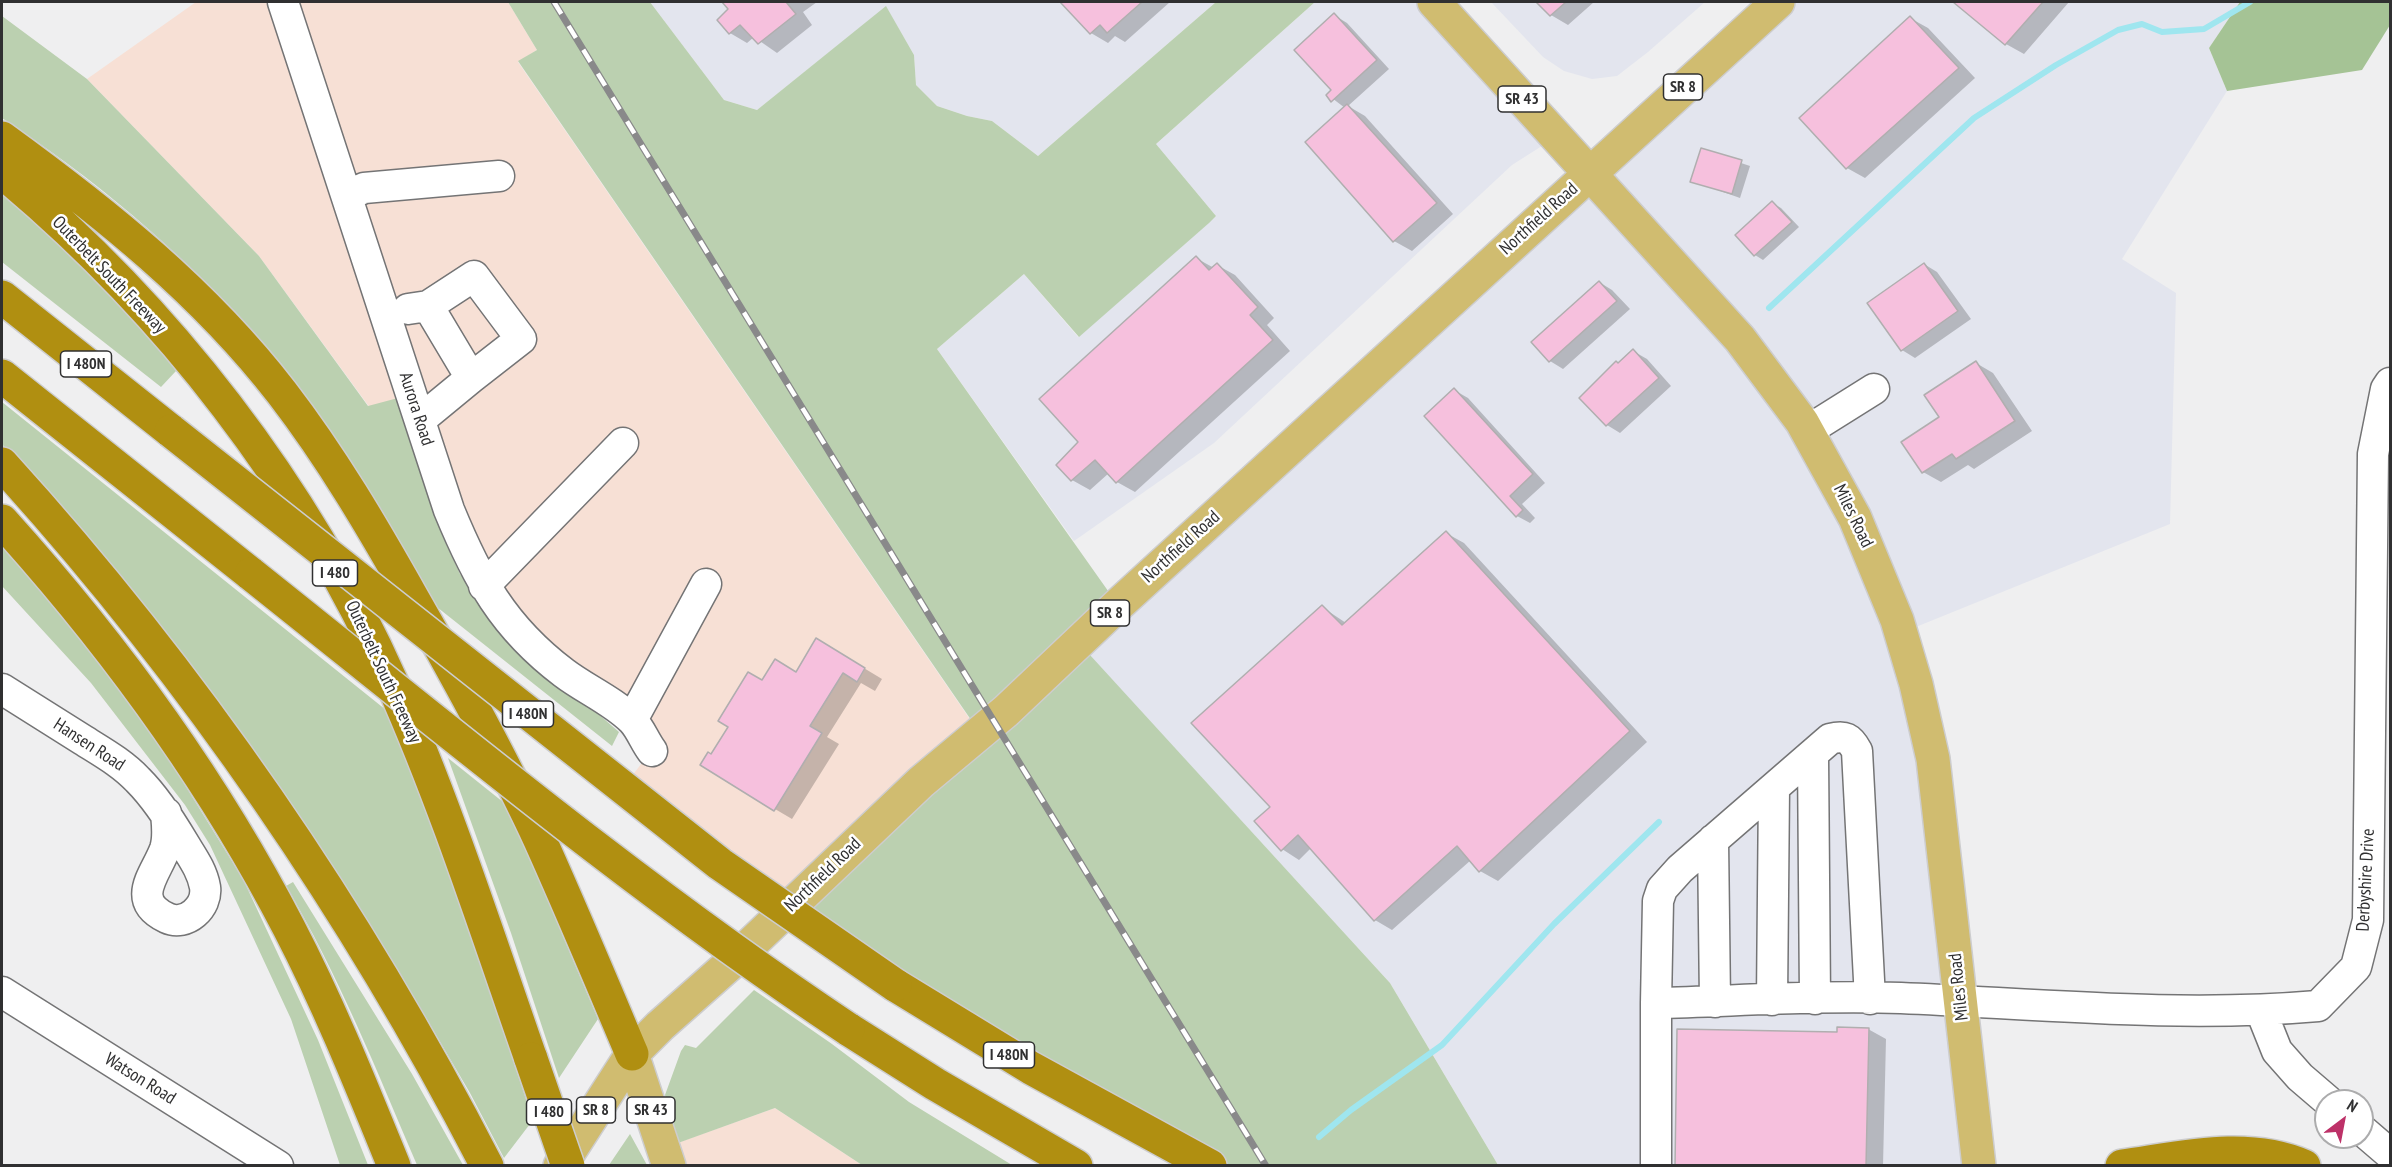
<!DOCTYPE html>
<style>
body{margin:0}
#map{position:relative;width:2392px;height:1167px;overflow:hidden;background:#efeff0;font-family:"PT Sans Narrow",sans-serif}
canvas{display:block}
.frame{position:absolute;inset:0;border:3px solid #303031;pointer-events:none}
.north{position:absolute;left:2314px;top:1089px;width:60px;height:60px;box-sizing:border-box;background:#fff;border:2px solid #acacad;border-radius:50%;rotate:32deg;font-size:16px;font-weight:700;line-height:24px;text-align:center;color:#303031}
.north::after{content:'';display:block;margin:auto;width:21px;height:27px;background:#bd3168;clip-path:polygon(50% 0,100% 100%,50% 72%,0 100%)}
</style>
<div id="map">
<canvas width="2392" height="1167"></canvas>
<div class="frame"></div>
<div class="north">N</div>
</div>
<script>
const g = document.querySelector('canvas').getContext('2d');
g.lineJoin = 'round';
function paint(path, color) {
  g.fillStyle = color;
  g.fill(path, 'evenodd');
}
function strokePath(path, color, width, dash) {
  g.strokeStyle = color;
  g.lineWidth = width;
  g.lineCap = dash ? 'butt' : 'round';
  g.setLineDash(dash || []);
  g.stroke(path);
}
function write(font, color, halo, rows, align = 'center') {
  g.font = font + ' "PT Sans Narrow",sans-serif';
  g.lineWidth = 5;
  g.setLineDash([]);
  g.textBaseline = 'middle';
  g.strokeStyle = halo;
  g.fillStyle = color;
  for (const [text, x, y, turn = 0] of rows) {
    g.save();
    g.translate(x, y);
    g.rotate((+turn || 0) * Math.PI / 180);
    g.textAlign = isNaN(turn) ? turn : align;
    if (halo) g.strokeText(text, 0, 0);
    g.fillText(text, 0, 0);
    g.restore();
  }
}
paint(new Path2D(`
 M650,2H1216L1038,156L992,121L967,116L937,106L916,85L914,55L886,7L757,110L724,100Z
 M1315,2H1434L1556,137L1512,165L1214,443L1074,541L937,349L1024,274L1078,337L1216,216L1156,144Z
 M1491,2H1705L1648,52L1617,76L1592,79L1564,71L1543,57Z
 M1777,2H2240L2209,48L2227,91L2122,259L2176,293L2170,524L1901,633L1979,1165H1498L1390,983L1078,643Z`), '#e3e5ee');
paint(new Path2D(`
 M196,2H508L537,50L518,62L980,734L780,916L622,789L651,751L563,672L259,256L87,79Z
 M775,1108L862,1165H669L663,1148Z`), '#f7e0d5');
paint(new Path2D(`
 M508,2H650L724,100L757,110L886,6L914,55L916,85L937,106L967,116L992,121L1038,156L1216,2H1315L1156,144L1216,216L1209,223L1079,337L1024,274L937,349L1118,605L1079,643L1390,983L1498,1165H1210L780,916L980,733L518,61L537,50Z
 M2,16L87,79L259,256L368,406L398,398L443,537L460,574L527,652L619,732L612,746L418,592L246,330C183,250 87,174 2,118Z
 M2,192L51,232L134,313L176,371L161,387L2,262Z
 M2,402L391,714L436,829L533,1120L504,1158L470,1093L395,965L274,781L2,444Z
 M2,544L104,668L167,756L243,879L318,1040L368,1165H340L291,1019L210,845L185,805L91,683L2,586Z
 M448,758L508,806L598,1019L559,1078L511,933Z
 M293,882L412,1074L463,1165H417C377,1071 338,974 286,886Z
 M754,990L832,1044L909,1102L1012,1165H862L775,1108L678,1143L665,1095L681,1051L685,1045L696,1048Z
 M630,1134L647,1165H609Z`), '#bbd0b0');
paint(new Path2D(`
 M2240,2H2390V25L2362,70L2227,91L2209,48Z`), '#a5c395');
paint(new Path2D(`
 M724,2H817L803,12L812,25L777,53L754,37L747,43L730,33V9Z
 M1062,2H1170L1125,42L1115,36L1108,43L1091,33Z
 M1538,2H1594L1568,25L1551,15Z
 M1955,2H2069L2024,54L2006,44Z
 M1334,15L1347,23L1389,69L1348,106L1365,116L1453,214L1412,251L1394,241L1307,142L1345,108L1328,95L1333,91Z
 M1910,18L1928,28L1975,78L1865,178L1847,168Z
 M1702,150L1750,166L1740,198L1692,181Z
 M1772,203L1781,208L1799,227L1763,260L1755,255Z
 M1196,258L1214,268L1217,265L1235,275L1274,318L1267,325L1290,351L1135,492L1117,482L1109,473L1090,490L1072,480L1058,465L1080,443Z
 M1924,264L1937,272L1971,319L1915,358L1902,350L1869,303Z
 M1599,282L1612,290L1630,309L1563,369L1550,361L1533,342Z
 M1633,351L1647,359L1671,386L1620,433L1607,425L1619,364Z
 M1976,363L1993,373L2032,431L1974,469L1968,465L1941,482L1923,472L1941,417Z
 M1454,390L1468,398L1545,483L1522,504L1535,518L1530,523L1517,516Z
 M1446,533L1464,543L1647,742L1498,881L1480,871L1471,860L1392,930L1375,920L1311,848L1299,860L1282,849L1272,807L1322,607L1346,623Z
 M834,650L882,679L875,691L861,683L827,737L839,744L792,819L775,809L712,756L762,682L796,673Z
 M1868,1029L1886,1039L1883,1166H1676Z`), '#0003');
strokePath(new Path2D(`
 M1769,308L1974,118L2056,65L2118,30L2142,24L2162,32L2204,29L2250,2
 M1319,1137L1351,1110L1442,1045L1554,924L1659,822`), '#9fe6ef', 6);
const building = new Path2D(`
 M722,2H786L796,14L758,44L740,25L729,34L717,20L728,9Z
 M1060,2H1142L1107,33L1100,25L1090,34Z
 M1536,2H1566L1550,16Z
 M1953,2H2043L2005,45Z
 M1334,13L1377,60L1331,102L1326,95L1331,90L1294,50Z
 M1910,16L1959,68L1846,169L1799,118Z
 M1347,104L1437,203L1393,242L1305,142Z
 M1701,148L1742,160L1732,194L1690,182Z
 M1772,201L1792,222L1754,256L1735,235Z
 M1196,256L1209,270L1217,263L1258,307L1250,315L1273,340L1116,483L1095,460L1071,481L1056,465L1078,442L1039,399Z
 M1924,263L1958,311L1901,351L1867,303Z
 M1599,281L1617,301L1549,362L1531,342Z
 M1633,349L1659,378L1606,426L1579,398L1616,361L1618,363Z
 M1976,361L2015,421L1956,459L1952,454L1922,473L1901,442L1939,417L1924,395Z
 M1454,388L1533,474L1510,496L1523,510L1516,517L1424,416Z
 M1446,531L1630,731L1479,872L1457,846L1374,921L1298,835L1281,851L1254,821L1270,807L1191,723L1322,605L1342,625Z
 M816,638L865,668L857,682L843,673L810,726L822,733L774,811L700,765L708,752L711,754L728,727L718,721L748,672L762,680L775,659L796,672Z
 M1837,1027L1869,1028L1866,1166H1675L1677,1029L1837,1032Z`);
paint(building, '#f6c0dd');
strokePath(building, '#b0aeaf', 1.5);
const minor = new Path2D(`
 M283,2L449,510C477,578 503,627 564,673C585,689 613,701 632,720C640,728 645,742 652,751
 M347,196L364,188L499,176
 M428,306L474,276L521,339L471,378
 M408,309L428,306L471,378L420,420
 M1807,431L1874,389
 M484,586L623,443
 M2,689C29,706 56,723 83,740C102,752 122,763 138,780C156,798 170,820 183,842C192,857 202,870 205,887C208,907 186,927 167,918C129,900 156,874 165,849C169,837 167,825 166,813
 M632,720L706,584
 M1813,755L1815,999
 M1713,840L1715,1002
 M2,992L278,1166
 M1772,1000L1774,788
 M1656,1003L1658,901L1662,889L1680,869L1830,739C1845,735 1850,738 1857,751L1870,999
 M2261,1011L2277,1051L2300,1077L2328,1101
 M2362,1130L2390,1154
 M1656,1166V1003C1737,1001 1820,995 1901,998C2039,1004 2180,1018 2318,1006L2356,967L2368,920L2373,454L2386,389L2390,383`);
const major = new Path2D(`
 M1434,2L1740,339L1802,422L1855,518L1897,620L1916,684L1933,759L1979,1166
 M632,1054L669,1166
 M560,1166L632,1054L660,1026L731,963L921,782L1006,711L1118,605L1778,2`);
const highway = new Path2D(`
 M2,138C104,212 204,292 282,393C332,458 373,528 413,599C458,678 502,758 540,840C572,911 602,983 632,1054
 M2,172C167,309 305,487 392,683C446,805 487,933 531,1059
 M2,297L171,431
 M2,376L251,574
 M2,464C193,674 357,913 487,1166
 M2,521C113,644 213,781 289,928C329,1005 361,1085 394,1166
 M895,985L1031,1068L1210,1166
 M848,1029L935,1084L1076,1166
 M2122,1166C2180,1158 2247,1141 2304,1166`);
strokePath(minor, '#747475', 33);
strokePath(major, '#cdcdce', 36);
strokePath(highway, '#cdcdce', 36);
strokePath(minor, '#fff', 30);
strokePath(major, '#d0bc70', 33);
strokePath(highway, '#b08f11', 33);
const rail = new Path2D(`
 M554,2L1266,1166`);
strokePath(rail, '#89898a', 7);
strokePath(rail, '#fff', 4.5, [14]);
const highwayBridge = new Path2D(`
 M171,431L720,864L895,985
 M251,574C447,730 639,890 848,1029
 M531,1059L568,1166`);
strokePath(highwayBridge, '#cdcdce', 36, []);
strokePath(highwayBridge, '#b08f11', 33);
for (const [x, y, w] of [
 [1683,87,39],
 [1522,99,48],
 [86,364,51],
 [335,573,45],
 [1110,613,39],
 [528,714,51],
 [1009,1055,51],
 [596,1110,39],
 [651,1110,48],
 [549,1112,45]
]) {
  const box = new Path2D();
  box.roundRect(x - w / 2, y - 13, w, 26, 4.5);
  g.fillStyle = '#fff';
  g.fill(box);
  strokePath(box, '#303031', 1.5);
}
write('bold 16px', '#303031', null, [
 ["SR 8",1683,87],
 ["SR 43",1522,99],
 ["I 480N",86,364],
 ["I 480",335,573],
 ["SR 8",1110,613],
 ["I 480N",528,714],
 ["I 480N",1009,1055],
 ["SR 8",596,1110],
 ["SR 43",651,1110],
 ["I 480",549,1112]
]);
write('18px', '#303031', '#fff', [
 ["Northfield Road",1539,219,-42],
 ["Outerbelt South Freeway",109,275,46],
 ["Aurora Road",416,409,72],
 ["Miles Road",1853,516,64],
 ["Northfield Road",1181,547,-42],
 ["Outerbelt South Freeway",383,672,65],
 ["Hansen Road",89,745,33],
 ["Northfield Road",823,875,-44],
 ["Derbyshire Drive",2366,880,-87],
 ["Miles Road",1959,987,-96],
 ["Watson Road",140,1079,32]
]);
</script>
